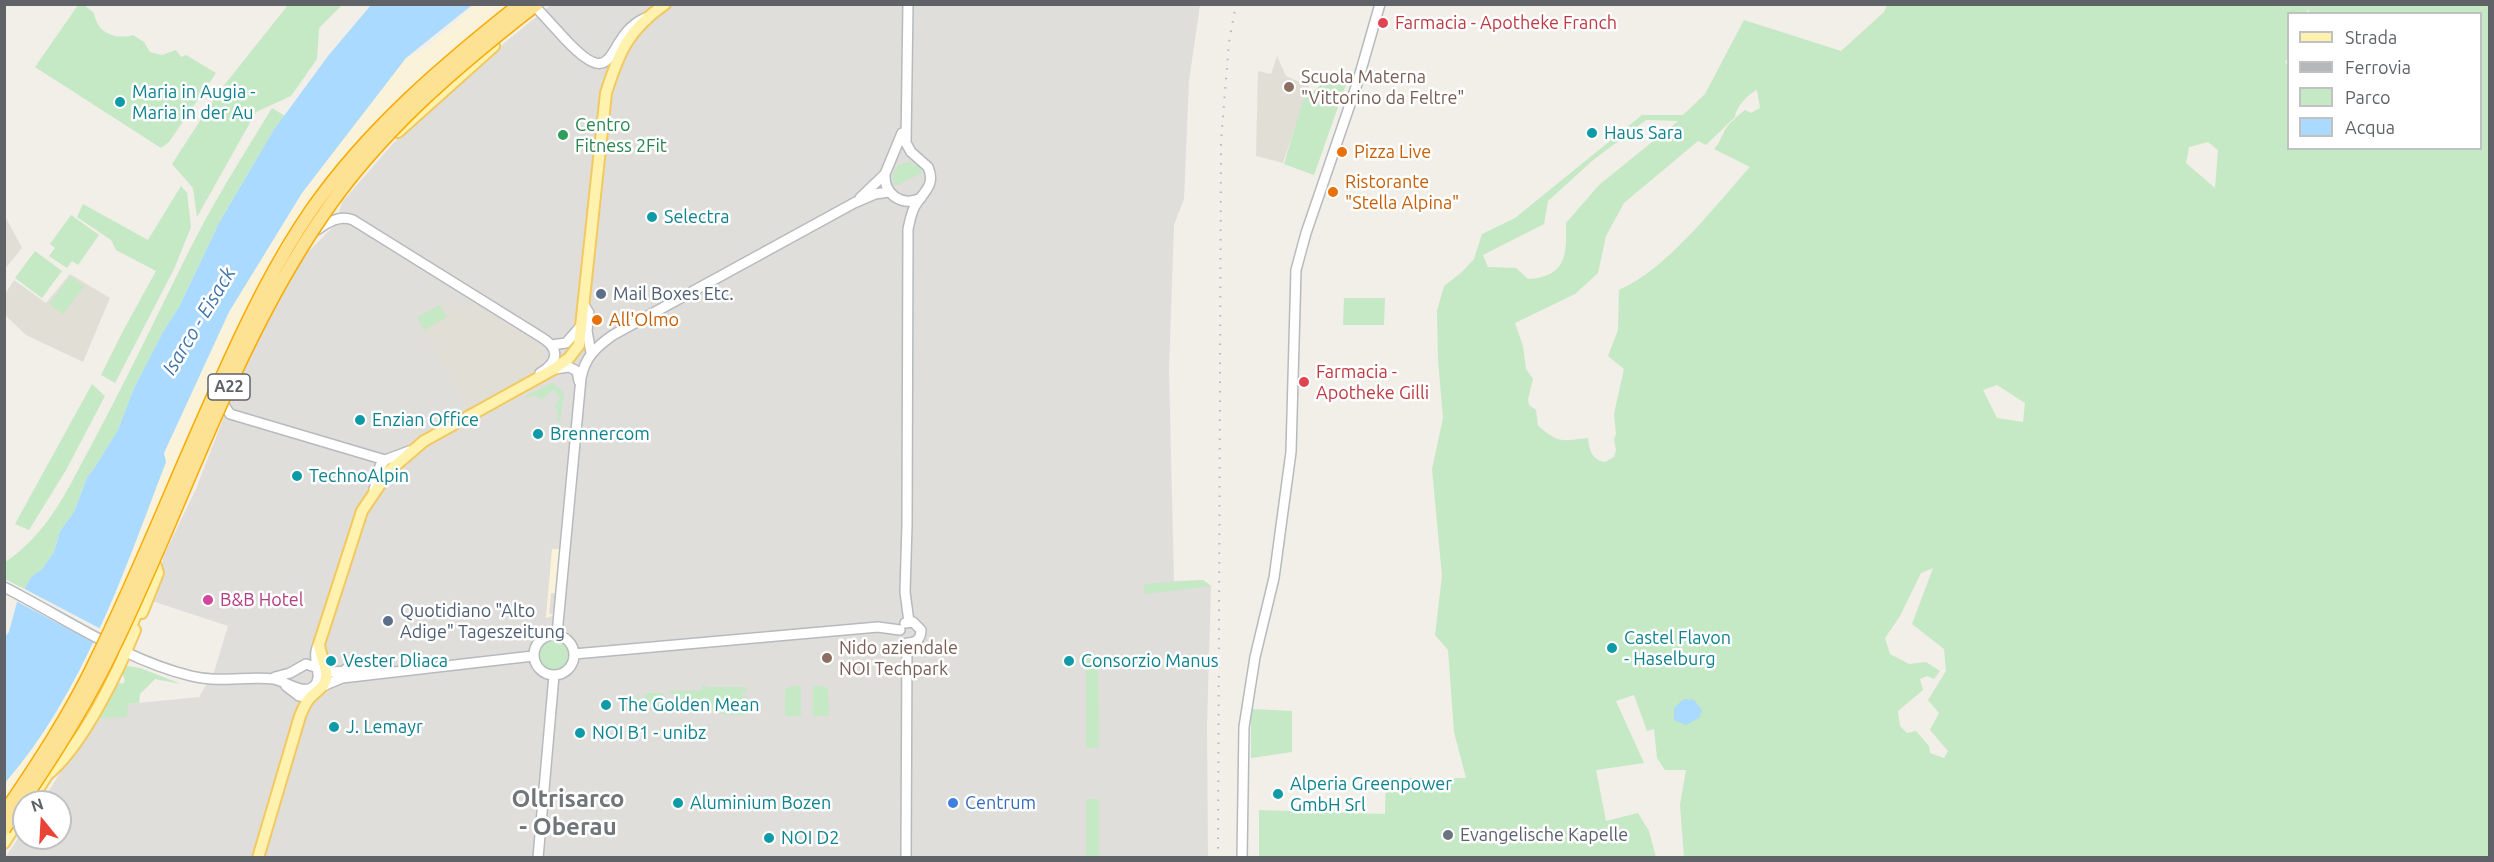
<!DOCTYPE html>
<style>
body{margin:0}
#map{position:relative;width:2494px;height:862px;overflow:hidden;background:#f1efe8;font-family:Ubuntu,sans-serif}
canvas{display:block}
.frame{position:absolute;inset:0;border:6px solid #5f6368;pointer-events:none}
.legend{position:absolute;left:2287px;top:12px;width:195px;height:138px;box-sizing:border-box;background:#fff;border:2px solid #bfc1c3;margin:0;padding:8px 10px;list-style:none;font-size:18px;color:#5f6368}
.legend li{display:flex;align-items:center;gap:12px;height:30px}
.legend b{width:30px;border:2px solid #bfc1c3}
.north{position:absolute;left:12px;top:790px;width:60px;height:60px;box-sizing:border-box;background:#fff;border:2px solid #bfc1c3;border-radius:50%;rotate:342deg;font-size:16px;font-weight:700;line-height:24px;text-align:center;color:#5f6368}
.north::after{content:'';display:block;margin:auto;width:21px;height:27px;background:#ea4335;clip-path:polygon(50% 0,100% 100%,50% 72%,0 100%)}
</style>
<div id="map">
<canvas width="2494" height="862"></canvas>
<div class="frame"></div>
<ul class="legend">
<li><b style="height:8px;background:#fff2af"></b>Strada</li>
<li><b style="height:8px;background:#b6b7b8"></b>Ferrovia</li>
<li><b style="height:16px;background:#c5e8c5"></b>Parco</li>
<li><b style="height:16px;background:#aadaff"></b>Acqua</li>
</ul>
<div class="north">N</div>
</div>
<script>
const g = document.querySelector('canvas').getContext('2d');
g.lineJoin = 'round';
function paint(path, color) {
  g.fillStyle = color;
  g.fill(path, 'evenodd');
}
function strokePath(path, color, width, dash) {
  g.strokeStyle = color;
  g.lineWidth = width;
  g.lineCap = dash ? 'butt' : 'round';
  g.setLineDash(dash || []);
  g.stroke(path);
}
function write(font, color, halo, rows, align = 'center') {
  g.font = font + ' Ubuntu,sans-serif';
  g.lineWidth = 5;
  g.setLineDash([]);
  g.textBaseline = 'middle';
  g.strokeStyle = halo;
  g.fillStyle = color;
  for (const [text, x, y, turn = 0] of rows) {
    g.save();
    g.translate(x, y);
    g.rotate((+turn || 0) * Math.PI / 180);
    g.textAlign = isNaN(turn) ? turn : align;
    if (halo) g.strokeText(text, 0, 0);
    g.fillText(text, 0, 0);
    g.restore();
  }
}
paint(new Path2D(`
 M551,5H1200L1189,81L1184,199L1174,225L1169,369L1174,581L1203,580L1211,586L1207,725L1208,857L5,858L24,829V838H60V802H42L94,718L128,704L199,697L214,672L228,626L152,601L162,568L163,557L196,489L230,401L272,311L303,257L336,224L342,202L404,131L487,57Z`), '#e0deda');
paint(new Path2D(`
 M1277,56L1286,76L1309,86L1283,163L1256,156L1258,71L1271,74Z
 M5,216L22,248L5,269H4Z
 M70,274L110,298L83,362L26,335L5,315V294L14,280L46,303Z
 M453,298L460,310L468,300L542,346V367L466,407L451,380L452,375L449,376L417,317Z`), '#e1ded6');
paint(new Path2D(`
 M84,5L94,13C97,33 115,40 133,35L144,42L150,52L162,55L176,50L181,57L186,55L216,73L169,142L161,148L35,67L78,5Z
 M288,5H342L319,28L317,59L291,96L256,112L197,217L193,188L172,164L218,93Z
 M1887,5H2489V857H1684L1680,805L1686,770H1665L1657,758L1654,729L1647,731L1634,695L1616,701L1644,763L1596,770L1606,821L1638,813L1649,831L1656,857L1259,858V810L1385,814L1386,778H1466L1454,732L1448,650L1435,635L1442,576L1432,469L1443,418L1438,360L1437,311L1444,286L1462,272L1474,259L1482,234L1515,218L1642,115H1683L1705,94L1744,20L1841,51L1884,12ZM2307,9L2311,14H2480V148H2288V67L2285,61L2288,59V14L2307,13ZM1757,90L1760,108L1751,113L1745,110C1738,116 1728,123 1724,132C1720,139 1720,143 1714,149L1750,167C1715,206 1667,269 1619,290L1618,330L1608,356L1624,369L1614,414L1616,434L1614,439L1616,450L1614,457L1605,462C1592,460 1589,450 1588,438C1561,441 1560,444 1538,426L1536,410L1529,405L1528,399L1533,379L1526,369L1523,346L1515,323L1575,294L1598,273L1606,236L1624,203L1698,141L1706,145L1735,117C1736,107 1748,94 1757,90ZM1646,120L1678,121L1599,185L1566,223C1567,255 1566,277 1528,279L1516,268L1488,267L1483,255L1544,224L1548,201L1592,161ZM2208,142L2218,150L2215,188L2186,163L2189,147ZM1997,385L2025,403L2023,422L1997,418L1983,390ZM1933,568L1912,624L1944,649L1946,671L1928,700L1939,713L1930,730L1948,751L1944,758L1930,753L1929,746L1916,731L1907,733L1900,726L1898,711L1923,690L1920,679L1927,676L1934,679L1940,671L1926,662L1909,664L1890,654L1885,638L1900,616L1921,573Z
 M1335,73L1348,79L1314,175L1284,164L1303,100Z
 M272,108L285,116L273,131L219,223L179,307L164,330L134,388L118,430L93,470L87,477L74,512L60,531L54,552L42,569L31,577L24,589L5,579L4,563C49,533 67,490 92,444C125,382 155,320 186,257C211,206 242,157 272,108Z
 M910,162L920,168L922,173L895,186C890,173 895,164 910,162Z
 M181,186L187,193L191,227L174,269L115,383L101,375L123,331L156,271L116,250L111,240L77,217L83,204L148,240Z
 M71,215L99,235L78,265L72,261L67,268L49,256L55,248L50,244Z
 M35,251L62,271L42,298L15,278Z
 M70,276L84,286L63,314L49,304Z
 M1344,298H1385L1384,325H1343Z
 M440,305L447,317L424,330L417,317Z
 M552,383L564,393L560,422H557L558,410L554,407L560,398L554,391H549V394L541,399L534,395L527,398L526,396Z
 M92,384L105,396L66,470L29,530L15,524Z
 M1203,580L1211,586L1145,594L1144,584Z
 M539 655a15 15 0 1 1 30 0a15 15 0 1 1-30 0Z
 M1092,652L1098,655L1099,748H1086V661L1089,654Z
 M127,666L140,668L181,684L155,679L140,694L139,703L128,704L127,717L94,718L116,682L123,684L125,680L122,673Z
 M702,684L707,687H745L748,692H742V695L748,698H742V702H747L742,708L747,715H723L722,710L718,709L717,713L700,708L669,709V706H677V694H670L668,691L702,690Z
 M791,686H801V716H785V690Z
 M813,686H823L828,689L829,716H813Z
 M648,693H664L660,699L664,709H658L654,703H650L648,709H638V705L635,704L630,709H626V698L638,697L642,701L646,699L644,695Z
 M1251,709L1292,711V752L1251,758Z
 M1086,799H1099V857H1086Z`), '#c5e8c5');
paint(new Path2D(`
 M475,5H515L311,205L60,721L9,797H5V783L55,716L117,591L166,462L164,453L229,312L302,193L406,58L427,47Z
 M552,549H560L556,593H551L549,614L555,615L546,618Z`), '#fbf3d9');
paint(new Path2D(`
 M371,5H472L406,58L302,193L229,312L164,453L166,462C124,572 83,693 5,783L4,638L9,632L17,602L31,577L42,569L54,552L60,531L74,512L87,477L93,470L118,430L134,388L164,330L179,307L219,223L273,131L328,56Z
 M1684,699L1694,700L1702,710L1699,718L1686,725L1674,720V708Z`), '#aadaff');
paint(new Path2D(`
 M21,587L101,629L95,643L14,600Z`), '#f1efe8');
strokePath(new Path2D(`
 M114,662L127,636`), '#ccccc8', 10, [10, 5]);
const secondary = new Path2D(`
 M908,4L906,143L911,152L928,167C936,185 924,191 915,206C911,213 910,221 908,229L907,525L905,592L909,622
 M565,39C619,97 604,36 645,18
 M885,174C884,195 902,207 921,198
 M860,198L885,174L902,133
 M317,230C328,222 339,215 353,220L541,337C559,348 560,361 540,373
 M584,305L589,313L587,331L591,353
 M551,345L566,343L580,327
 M554,369L569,367L577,371L579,381
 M224,405L230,414L385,460L409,451
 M374,490L380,466L385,460
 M4,587C65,618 125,660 191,676C219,683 246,676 274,679C285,681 302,695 313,687C326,677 309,658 319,644
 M905,623L913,622L921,630C921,639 916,643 907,643
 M557,634L581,378C585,357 596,347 613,335L854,203L875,194L889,192
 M534 655a20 20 0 1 1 40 0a20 20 0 1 1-40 0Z
 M574,654L878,627L900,630
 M346,669L389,668
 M275,677L290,673L306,664L330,672L352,671
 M286,686L299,696L310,697
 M323,686L342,678L533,656
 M538,858L554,675
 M906,858L907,643
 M1242,858L1244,727L1255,657L1274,578L1291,452L1296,270L1306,233L1357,84L1380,4`);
const primary = new Path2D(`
 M398,132L494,46
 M142,613L158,573L156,566
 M127,636L141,603
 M47,775C82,747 118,672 135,630
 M30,802L49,772
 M4,843L24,812
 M258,858L300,716C302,711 305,704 309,699C316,690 328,687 326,672C325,663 320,654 319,644L362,511L389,471L424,441L554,369L569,358L579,345L606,93C619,52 628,30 665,4`);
strokePath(secondary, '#b6babf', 12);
strokePath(primary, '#f2c960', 14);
strokePath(secondary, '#fff', 9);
strokePath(primary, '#fff2af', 10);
strokePath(new Path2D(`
 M1218,858L1221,142L1229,42L1236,4`), '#b6b7b8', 2, [1.5, 8]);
const secondaryBridge = new Path2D(`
 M533,4L565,39`);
const highwayBridge = new Path2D(`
 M4,813C38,763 71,713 97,658C142,566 179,470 222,377C248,319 276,261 312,209C369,128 443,65 520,4
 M4,829C41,775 77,721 106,663C180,516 228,355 321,218C378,133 456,67 537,4`);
strokePath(secondaryBridge, '#b6babf', 12, []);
strokePath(highwayBridge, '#f9ab00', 15, []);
strokePath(secondaryBridge, '#fff', 9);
strokePath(highwayBridge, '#fde293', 12);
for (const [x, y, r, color] of [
 [1383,23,6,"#e0444e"],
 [1289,87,6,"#8d6e63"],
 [120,102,6,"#0f9aa8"],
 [1592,133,6,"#0f9aa8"],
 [563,135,6,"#2e9e5b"],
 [1342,152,6,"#e8710a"],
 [1333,192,6,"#e8710a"],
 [652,217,6,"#0f9aa8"],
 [601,294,6,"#5c6f8a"],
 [597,320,6,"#e8710a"],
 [1304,382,6,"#e0444e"],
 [360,420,6,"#0f9aa8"],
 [538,434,6,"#0f9aa8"],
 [297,476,6,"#0f9aa8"],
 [208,600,6,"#d1479c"],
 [388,621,6,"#5c6f8a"],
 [1612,648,6,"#0f9aa8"],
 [827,658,6,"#8d6e63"],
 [331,661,6,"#0f9aa8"],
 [1069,661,6,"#0f9aa8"],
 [606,705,6,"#0f9aa8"],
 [334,727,6,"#0f9aa8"],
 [580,733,6,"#0f9aa8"],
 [1278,794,6,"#0f9aa8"],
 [678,803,6,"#0f9aa8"],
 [953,803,6,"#3f7fe0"],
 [1448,835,6,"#6b7280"],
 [769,838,6,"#0f9aa8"]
]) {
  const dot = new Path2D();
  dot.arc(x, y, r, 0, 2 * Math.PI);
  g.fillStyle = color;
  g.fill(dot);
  strokePath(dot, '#fff', 2);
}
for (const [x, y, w] of [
 [229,387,42]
]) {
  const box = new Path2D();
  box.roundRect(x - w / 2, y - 13, w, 26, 4.5);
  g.fillStyle = '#fff';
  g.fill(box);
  strokePath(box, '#5f6368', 1.5);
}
write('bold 16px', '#5f6368', null, [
 ["A22",229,387]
]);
write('18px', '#be3a42', '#fff', [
 ["Farmacia - Apotheke Franch",1395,23],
 ["Farmacia -",1316,372],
 ["Apotheke Gilli",1316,393]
], 'left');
write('18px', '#785e54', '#fff', [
 ["Scuola Materna",1301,77],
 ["\"Vittorino da Feltre\"",1301,98],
 ["Nido aziendale",839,648],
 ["NOI Techpark",839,669]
], 'left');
write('18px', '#0d838f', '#fff', [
 ["Maria in Augia -",132,92],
 ["Maria in der Au",132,113],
 ["Haus Sara",1604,133],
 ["Selectra",664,217],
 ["Enzian Office",372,420],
 ["Brennercom",550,434],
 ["TechnoAlpin",309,476],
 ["Castel Flavon",1624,638],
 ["- Haselburg",1624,659],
 ["Vester Dliaca",343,661],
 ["Consorzio Manus",1081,661],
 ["The Golden Mean",618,705],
 ["J. Lemayr",346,727],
 ["NOI B1 - unibz",592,733],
 ["Alperia Greenpower",1290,784],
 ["GmbH Srl",1290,805],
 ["Aluminium Bozen",690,803],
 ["NOI D2",781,838]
], 'left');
write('18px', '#27864d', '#fff', [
 ["Centro",575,125],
 ["Fitness 2Fit",575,146]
], 'left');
write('18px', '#c56008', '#fff', [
 ["Pizza Live",1354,152],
 ["Ristorante",1345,182],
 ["\"Stella Alpina\"",1345,203],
 ["All'Olmo",609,320]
], 'left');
write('18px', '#4e5e75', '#fff', [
 ["Mail Boxes Etc.",613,294],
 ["Quotidiano \"Alto",400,611],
 ["Adige\" Tageszeitung",400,632]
], 'left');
write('18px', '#b23c85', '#fff', [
 ["B&B Hotel",220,600]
], 'left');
write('18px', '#366cbe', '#fff', [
 ["Centrum",965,803]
], 'left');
write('18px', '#5b616d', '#fff', [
 ["Evangelische Kapelle",1460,835]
], 'left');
write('italic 20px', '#4174aa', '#fff', [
 ["Isarco - Eisack",199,321,-59]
]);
write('bold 24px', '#70757a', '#fff', [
 ["Oltrisarco",568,799],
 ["- Oberau",568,827]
]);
</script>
